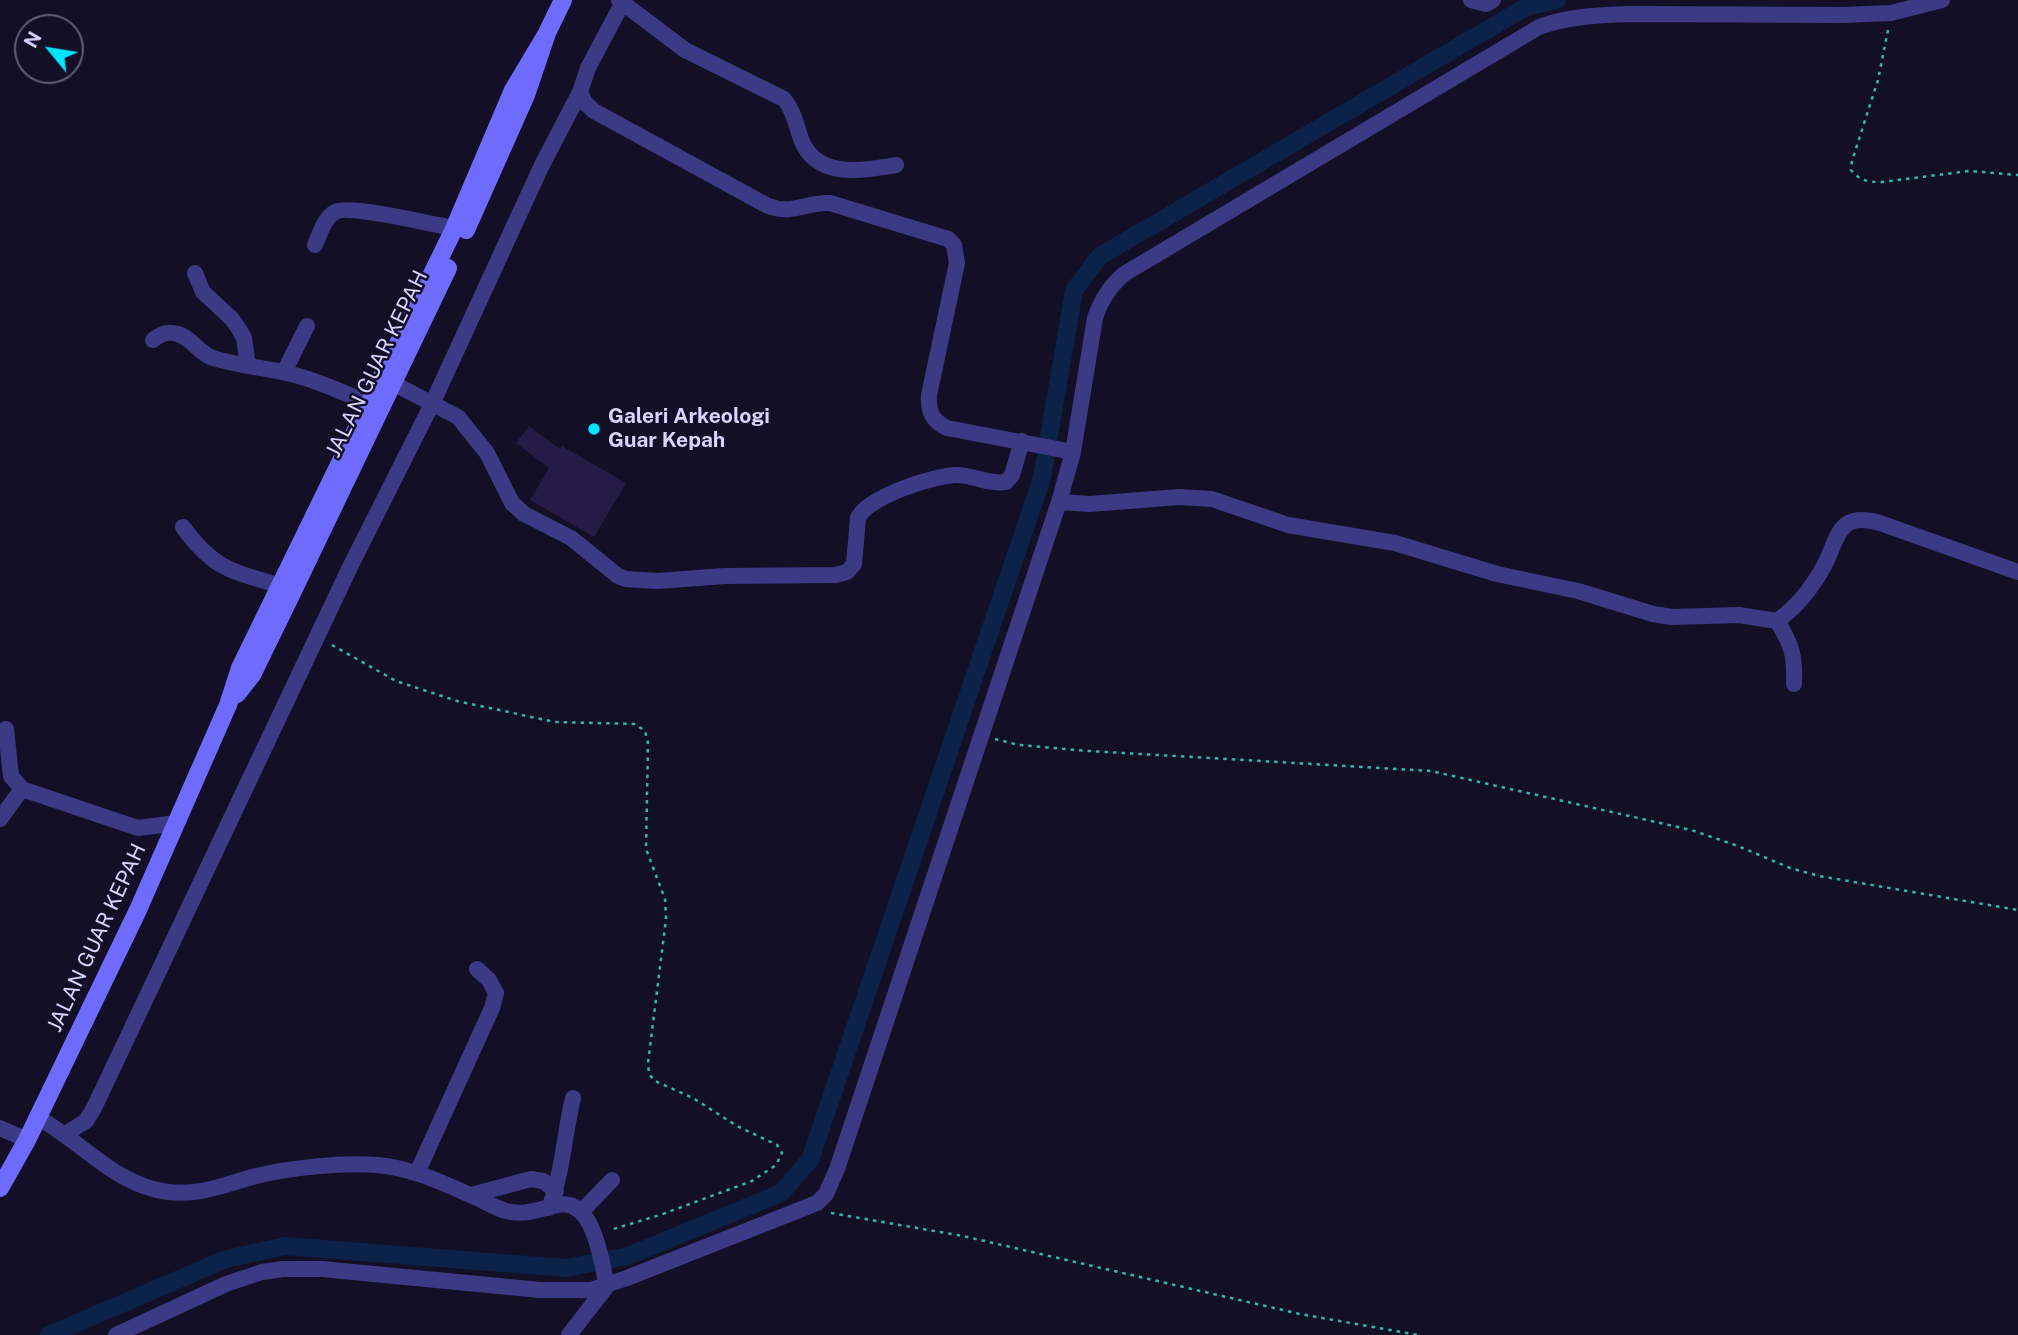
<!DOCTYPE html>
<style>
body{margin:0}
#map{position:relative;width:2018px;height:1335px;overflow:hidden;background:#130f26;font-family:"Public Sans",sans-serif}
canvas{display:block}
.north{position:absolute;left:14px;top:14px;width:70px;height:70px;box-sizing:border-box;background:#130f26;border:2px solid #625e7d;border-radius:50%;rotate:300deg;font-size:19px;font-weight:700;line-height:28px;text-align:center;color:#d9d4ff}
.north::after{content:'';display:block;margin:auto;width:24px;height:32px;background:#00e5ff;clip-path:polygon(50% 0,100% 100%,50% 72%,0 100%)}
</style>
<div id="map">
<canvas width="2018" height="1335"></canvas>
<div class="north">N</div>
</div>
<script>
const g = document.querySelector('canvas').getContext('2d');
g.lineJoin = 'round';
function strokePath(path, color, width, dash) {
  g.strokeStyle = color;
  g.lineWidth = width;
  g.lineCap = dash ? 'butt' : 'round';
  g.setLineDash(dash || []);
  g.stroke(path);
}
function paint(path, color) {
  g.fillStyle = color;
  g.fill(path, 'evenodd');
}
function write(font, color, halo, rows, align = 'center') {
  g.font = font + ' "Public Sans",sans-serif';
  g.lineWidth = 5;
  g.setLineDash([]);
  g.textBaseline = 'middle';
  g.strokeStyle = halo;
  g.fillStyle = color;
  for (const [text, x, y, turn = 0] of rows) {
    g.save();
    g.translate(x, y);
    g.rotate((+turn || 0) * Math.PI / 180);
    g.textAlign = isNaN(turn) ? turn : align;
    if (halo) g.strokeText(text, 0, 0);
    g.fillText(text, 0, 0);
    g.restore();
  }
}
strokePath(new Path2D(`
 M49,1335L226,1259L285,1246L566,1268L628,1256L781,1193L810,1160L1042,478L1074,290L1100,256L1526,7L1557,0`), '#0c2248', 18);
paint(new Path2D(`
 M529,426L560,449L562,446L626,483L594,537L530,500L549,468L516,443Z`), '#241b47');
strokePath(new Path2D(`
 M1888,30L1878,80L1852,161L1851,170C1860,181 1868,182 1882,182L1969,171L2018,175
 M332,645L396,681L457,701L555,722L635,724L645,731L648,743L646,849L665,899L666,919L648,1063L649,1074L655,1081L693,1098L737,1126L777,1145L782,1153L776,1165L752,1181L660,1215L610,1230
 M995,739L1019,745L1089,751L1431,771L1691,830L1738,846L1790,868L1819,876L2018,910
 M831,1213L963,1236L1300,1314L1418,1335`), '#2fb8b0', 2.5, [3.5, 5]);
strokePath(new Path2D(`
 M619,0L685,50L784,99C794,111 796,125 801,139C816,179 861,171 896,165
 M1471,0L1486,4L1493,0
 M580,92L585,103L594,111L768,206C794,215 805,202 830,203L948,239L954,245L957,263L929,395C928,411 932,421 947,428L1073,452
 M315,245C320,234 324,218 335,212C348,204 424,223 444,226L453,231
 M195,273L203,292L232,319L239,329L244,338L248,366
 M153,340C160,334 169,331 178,334C192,338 198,353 213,358C235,365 259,367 282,372C312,378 340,391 368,403
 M284,372L307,326
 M383,378L458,417L487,453L512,503L524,514L571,538L618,576L626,579L657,581L725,576L836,575L847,572L854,564L858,518C867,497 935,475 957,475C973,475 990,485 1006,482L1012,475L1022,441
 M1059,502L1090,504L1179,497L1212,499L1288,525L1395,543L1497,574L1578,591L1653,614L1672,617L1739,615L1777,621C1797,607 1812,588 1824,566C1839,537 1837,511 1880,523L2018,572
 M183,527C214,570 232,571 281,586
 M1777,621C1792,645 1795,655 1794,684
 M6,729L11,776L22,789L138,828L176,823
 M0,819L22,789
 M37,1117C81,1141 116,1186 168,1192C201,1196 226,1184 256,1176C289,1168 343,1162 377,1165C413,1168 445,1184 477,1198C486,1202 496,1208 506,1211C525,1216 539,1209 558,1205C594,1197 601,1261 607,1286L569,1335
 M0,1128L27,1140
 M65,1134L86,1121L94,1108L350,567L433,402L541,167L580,92L588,68L624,0
 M417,1173L492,1008L496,993L489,980L477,969
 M471,1195L531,1179L543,1181L556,1191
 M549,1208C563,1172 564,1135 573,1098
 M582,1211L612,1180
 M116,1335L226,1284L262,1272L283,1269H322L540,1290H591L627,1278L817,1203L826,1194L837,1169L1059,502L1073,452L1095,318C1101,300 1109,287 1124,274L1539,27C1569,16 1600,15 1632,14L1843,15L1891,13L1942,0`), '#3d3a85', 16);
strokePath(new Path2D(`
 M466,230L526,95L547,33L563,0
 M237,694L252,675L292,593L448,268
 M0,1188L27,1140L138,910L228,705L240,668L453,231L513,90L547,33`), '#6f6bff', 18);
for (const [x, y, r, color] of [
 [594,429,7,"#00e5ff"]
]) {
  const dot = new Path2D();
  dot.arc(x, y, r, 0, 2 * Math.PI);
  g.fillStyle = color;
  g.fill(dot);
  strokePath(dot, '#130f26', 2.5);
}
write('21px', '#d9d4ff', '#130f26', [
 ["JALAN GUAR KEPAH",377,364,-64],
 ["JALAN GUAR KEPAH",97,938,-65]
]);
write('bold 21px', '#d9d4ff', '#130f26', [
 ["Galeri Arkeologi",608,417],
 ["Guar Kepah",608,441]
], 'left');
</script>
